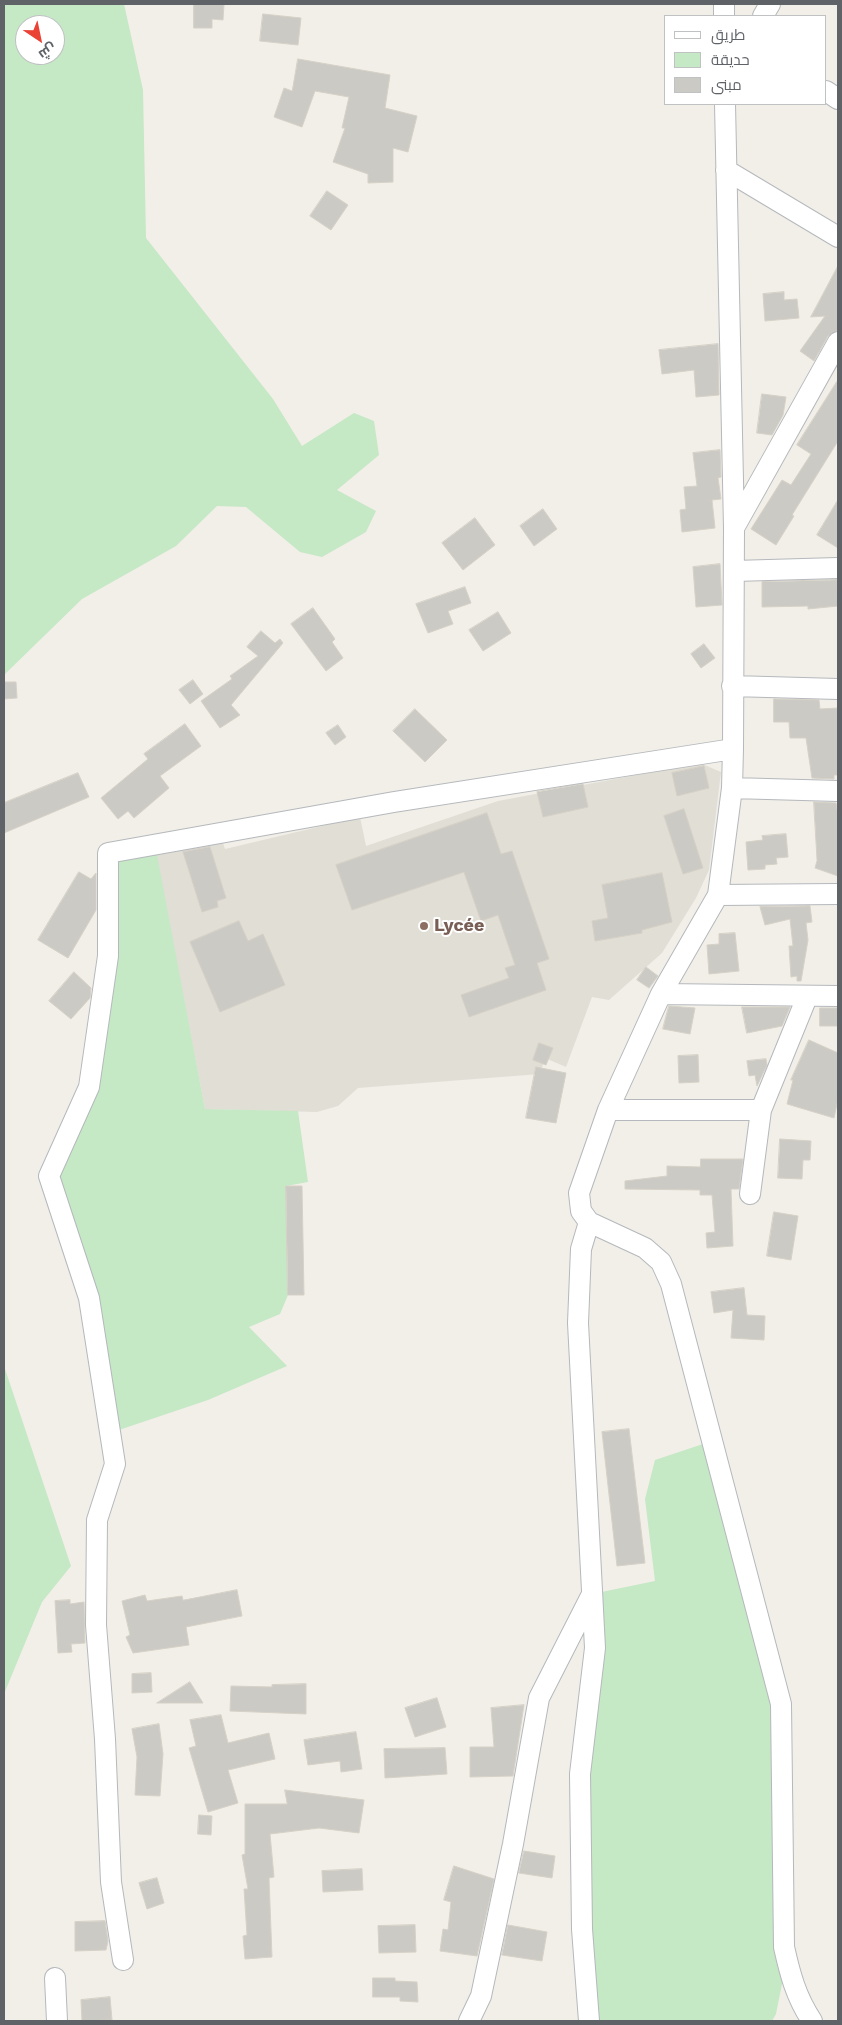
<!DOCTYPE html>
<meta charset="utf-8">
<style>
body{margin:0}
#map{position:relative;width:842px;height:2025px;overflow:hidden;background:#f1efe8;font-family:"Work Sans",Cairo,sans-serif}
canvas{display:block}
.frame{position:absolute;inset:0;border:5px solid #5f6368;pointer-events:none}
.legend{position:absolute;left:664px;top:15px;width:162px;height:90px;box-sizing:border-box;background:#fff;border:1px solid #bfc1c3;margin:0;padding:6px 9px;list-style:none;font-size:15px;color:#5f6368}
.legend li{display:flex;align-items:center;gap:10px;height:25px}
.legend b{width:25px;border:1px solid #bfc1c3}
.north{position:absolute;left:15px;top:15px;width:50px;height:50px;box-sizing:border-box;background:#fff;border:1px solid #bfc1c3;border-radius:50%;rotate:146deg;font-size:14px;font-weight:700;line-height:20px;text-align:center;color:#5f6368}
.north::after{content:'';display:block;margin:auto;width:18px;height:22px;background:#ea4335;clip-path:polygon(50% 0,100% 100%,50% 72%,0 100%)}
</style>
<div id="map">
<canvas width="842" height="2025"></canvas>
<div class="frame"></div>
<ul class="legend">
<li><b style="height:6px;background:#fff"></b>طريق</li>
<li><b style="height:14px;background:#c5e8c5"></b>حديقة</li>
<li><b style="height:14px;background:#cccac5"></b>مبنى</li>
</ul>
<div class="north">ش</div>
</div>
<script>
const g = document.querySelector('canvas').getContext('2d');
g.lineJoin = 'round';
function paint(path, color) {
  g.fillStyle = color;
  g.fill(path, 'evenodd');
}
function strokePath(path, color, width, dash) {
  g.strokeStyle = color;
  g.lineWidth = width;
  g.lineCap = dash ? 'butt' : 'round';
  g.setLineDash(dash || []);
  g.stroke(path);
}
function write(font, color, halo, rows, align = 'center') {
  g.font = font + ' "Work Sans",sans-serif';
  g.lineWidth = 4;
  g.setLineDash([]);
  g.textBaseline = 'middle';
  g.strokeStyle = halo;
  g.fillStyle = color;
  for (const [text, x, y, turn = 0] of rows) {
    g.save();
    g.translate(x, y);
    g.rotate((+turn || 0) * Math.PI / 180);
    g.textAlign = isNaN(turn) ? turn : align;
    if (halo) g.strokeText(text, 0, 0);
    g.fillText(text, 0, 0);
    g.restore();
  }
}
paint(new Path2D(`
 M700,763L721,772L709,870L696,898L662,953L609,1000L592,997L566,1067L545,1058L540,1074L358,1088L338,1106L317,1112L205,1109L156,855L223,843L225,849L360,817L366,846L498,801Z`), '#e1ded6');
paint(new Path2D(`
 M4,4H124L143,90L146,238L273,399L302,446L354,413L374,421L379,455L337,490L376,511L366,532L322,557L300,552L246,507L217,506L176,546L82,599L4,675ZM25,25H55V55H25Z
 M155,844L205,1109L298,1111L308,1182L286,1186L288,1295L280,1314L249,1327L287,1366L208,1400L110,1433L89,1298L49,1176L89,1087L108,853Z
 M4,1366L71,1566L42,1602L4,1694Z
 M712,1441L781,1704L787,1959L776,2014L772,2021H589L582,1929L592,1594L655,1581L645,1499L655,1460Z`), '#c5e8c5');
const building = new Path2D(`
 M194,4H224L223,20L212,19V28H194Z
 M263,14L301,18L298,45L260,41Z
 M298,59L390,75L385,108L417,116L408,152L393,148V182L368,183V174L333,162L345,128H342L349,97L315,91L302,127L274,117L284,88L292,91Z
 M327,191L348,205L331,230L310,216Z
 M838,266V330L828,336L814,361L800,351L825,316L811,317Z
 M784,292V300L797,299L799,318L765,321L763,294Z
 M718,344L719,395L696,397L694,370L662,374L659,350Z
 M838,380V441L792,515L794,516L776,545L751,529L782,480L791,485L811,454L797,445Z
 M762,394L786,397L783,415L772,435L757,433Z
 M720,450L721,477L718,478L721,499L712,500L715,528L682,532L680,510L686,509L684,487L697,486L693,453Z
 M838,500V548L817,535Z
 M543,509L557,529L534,546L520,526Z
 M475,518L495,545L463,570L442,543Z
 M720,564L722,605L696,607L693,567Z
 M837,580L838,606L808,609V606L762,607V582Z
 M465,587L471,603L448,611L453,624L428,633L416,604Z
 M313,608L335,639L332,642L343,658L326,671L291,624Z
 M498,612L511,633L483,651L469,630Z
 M261,631L275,643L280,639L283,643L231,705L240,715L220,728L201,701L232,679L230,676L258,656L247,647Z
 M704,644L715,658L701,668L691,654Z
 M193,680L203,694L190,704L179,690Z
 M4,682H16L17,698L4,699Z
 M774,699L819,700L820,709L838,708V775H834V779L812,778L806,738H790L789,722H774Z
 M415,709L447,740L425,762L393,731Z
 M185,724L201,746L160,776L169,788L134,818L128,811L118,819L101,798L148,759L144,754Z
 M338,725L346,737L335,745L326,733Z
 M704,766L709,788L677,796L672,773Z
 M78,773L89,797L4,833V803Z
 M583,784L588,807L543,817L537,792Z
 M814,802L836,803L838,816V876L815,868L817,861Z
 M684,809L703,868L683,874L664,816Z
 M487,813L501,854L512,851L549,959L537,963L546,990L469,1017L461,995L509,978L505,968L515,965L498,915L481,921L464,872L352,910L336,865Z
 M786,834L788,857L776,858L777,864L765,865V869L748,870L746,842L763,840L762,836Z
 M210,847L226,898L217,901L218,907L202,912L183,852Z
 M79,872L91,879L96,873V910L68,958L38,940Z
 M662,873L672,922L642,930V933L595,941L592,921L608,918L602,885Z
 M810,906L812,922L806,923L808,940L801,981H797V976L791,977L789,946H793L790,919L765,925L760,907Z
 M239,921L248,941L263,934L285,985L220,1012L190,942Z
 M735,933L739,971L709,974L707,945L719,944V934Z
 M646,967L658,976L649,988L637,980Z
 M74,972L91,988L90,998L71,1019L49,1001Z
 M669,1006L695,1008L690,1034L663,1029Z
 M742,1007H790L782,1026L747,1033Z
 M820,1008H838V1026H820Z
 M809,1040L838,1053V1099L834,1118L787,1104L793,1080H791Z
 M539,1043L553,1048L546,1065L533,1060Z
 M698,1055L699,1082L679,1083L678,1056Z
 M766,1059L767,1065L757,1086L755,1075L749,1076L747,1061Z
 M536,1067L566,1073L556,1123L526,1118Z
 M780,1139L811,1141L810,1160H803L802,1179L778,1178Z
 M701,1159H743L739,1189H731L733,1246L707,1248L706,1233L715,1232L712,1195H700V1190L625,1189V1181L667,1176V1166L700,1167Z
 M286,1186H302L304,1295H288Z
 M774,1212L798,1216L791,1260L767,1256Z
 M744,1288L747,1315L765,1316L764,1340L731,1338L733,1310L714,1313L711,1292Z
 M629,1429L645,1563L617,1566L602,1432Z
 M237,1590L242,1616L186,1627L189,1645L133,1653L126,1637L130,1635L122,1601L145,1595L147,1601L182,1596L183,1600Z
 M70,1600V1604L84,1602L85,1643L71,1644L72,1652L58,1653L55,1601Z
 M151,1673L152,1692L132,1693V1674Z
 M190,1682L203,1703H157Z
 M306,1684V1714L230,1711L231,1686L272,1687V1685Z
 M437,1698L446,1727L415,1737L405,1708Z
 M524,1705L513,1776L470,1777V1747H494L491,1708Z
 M221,1715L228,1743L269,1733L275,1759L228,1770L238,1803L208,1812L189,1748L196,1746L190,1720Z
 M159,1724L163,1754L160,1796L135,1795L137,1757L132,1729Z
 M356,1732L362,1769L341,1772L340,1761L308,1765L304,1740Z
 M445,1748L447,1774L385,1778L384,1749Z
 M285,1790L364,1800L359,1833L319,1828L270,1834L274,1877L269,1878L272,1957L245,1959L243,1936L247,1935L244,1889H248L242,1855L245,1854V1804H287Z
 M199,1815L212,1816L211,1835L198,1834Z
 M524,1851L555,1856L552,1878L519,1873Z
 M454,1866L494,1879L477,1956L440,1951L443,1929L448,1930L451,1902L444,1900Z
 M362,1869L363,1890L323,1892L322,1871Z
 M157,1878L164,1903L147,1909L139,1883Z
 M105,1921L108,1941L106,1950L75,1951V1922Z
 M415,1925L416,1952L379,1953L378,1926Z
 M508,1925L547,1932L542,1961L502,1955Z
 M373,1978H395V1981L417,1982L418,2002L400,2001V1997H373Z
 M110,1997L112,2020L82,2021L81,2000Z`);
paint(building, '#cccac5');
strokePath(building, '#d6d1c6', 1);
const minor = new Path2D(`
 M724,16V4
 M763,16L770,4
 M826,91L838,99
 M725,104L734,528L733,749L732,788L718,895L661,994L608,1110L579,1193L581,1211L589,1222L645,1248L661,1262L671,1284L781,1704L784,1947C790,1974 796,1997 812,2021
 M726,170L838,237
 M734,528L838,342
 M734,571L838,568
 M732,686L838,689
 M732,788L838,791
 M718,895L838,894
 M661,994L838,996
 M608,1110H761
 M750,1194L761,1110L807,997
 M589,1222L581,1249L578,1323L595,1648L580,1774L582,1929L589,2021
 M123,1960L111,1882L105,1739L96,1625L97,1520L115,1464L89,1298L49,1176L89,1087L108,956V853L394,802L733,749
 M55,1978L57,2021
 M469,2021L481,1996L513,1844L539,1698L591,1596`);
strokePath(minor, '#b5b8bc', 22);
strokePath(minor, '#fff', 20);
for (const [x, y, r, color] of [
 [424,926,5,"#8d6e63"]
]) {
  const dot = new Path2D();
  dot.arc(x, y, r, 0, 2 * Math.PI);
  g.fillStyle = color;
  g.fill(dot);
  strokePath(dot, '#fff', 2);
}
write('bold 18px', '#785e54', '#fff', [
 ["Lycée",434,926]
], 'left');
</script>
